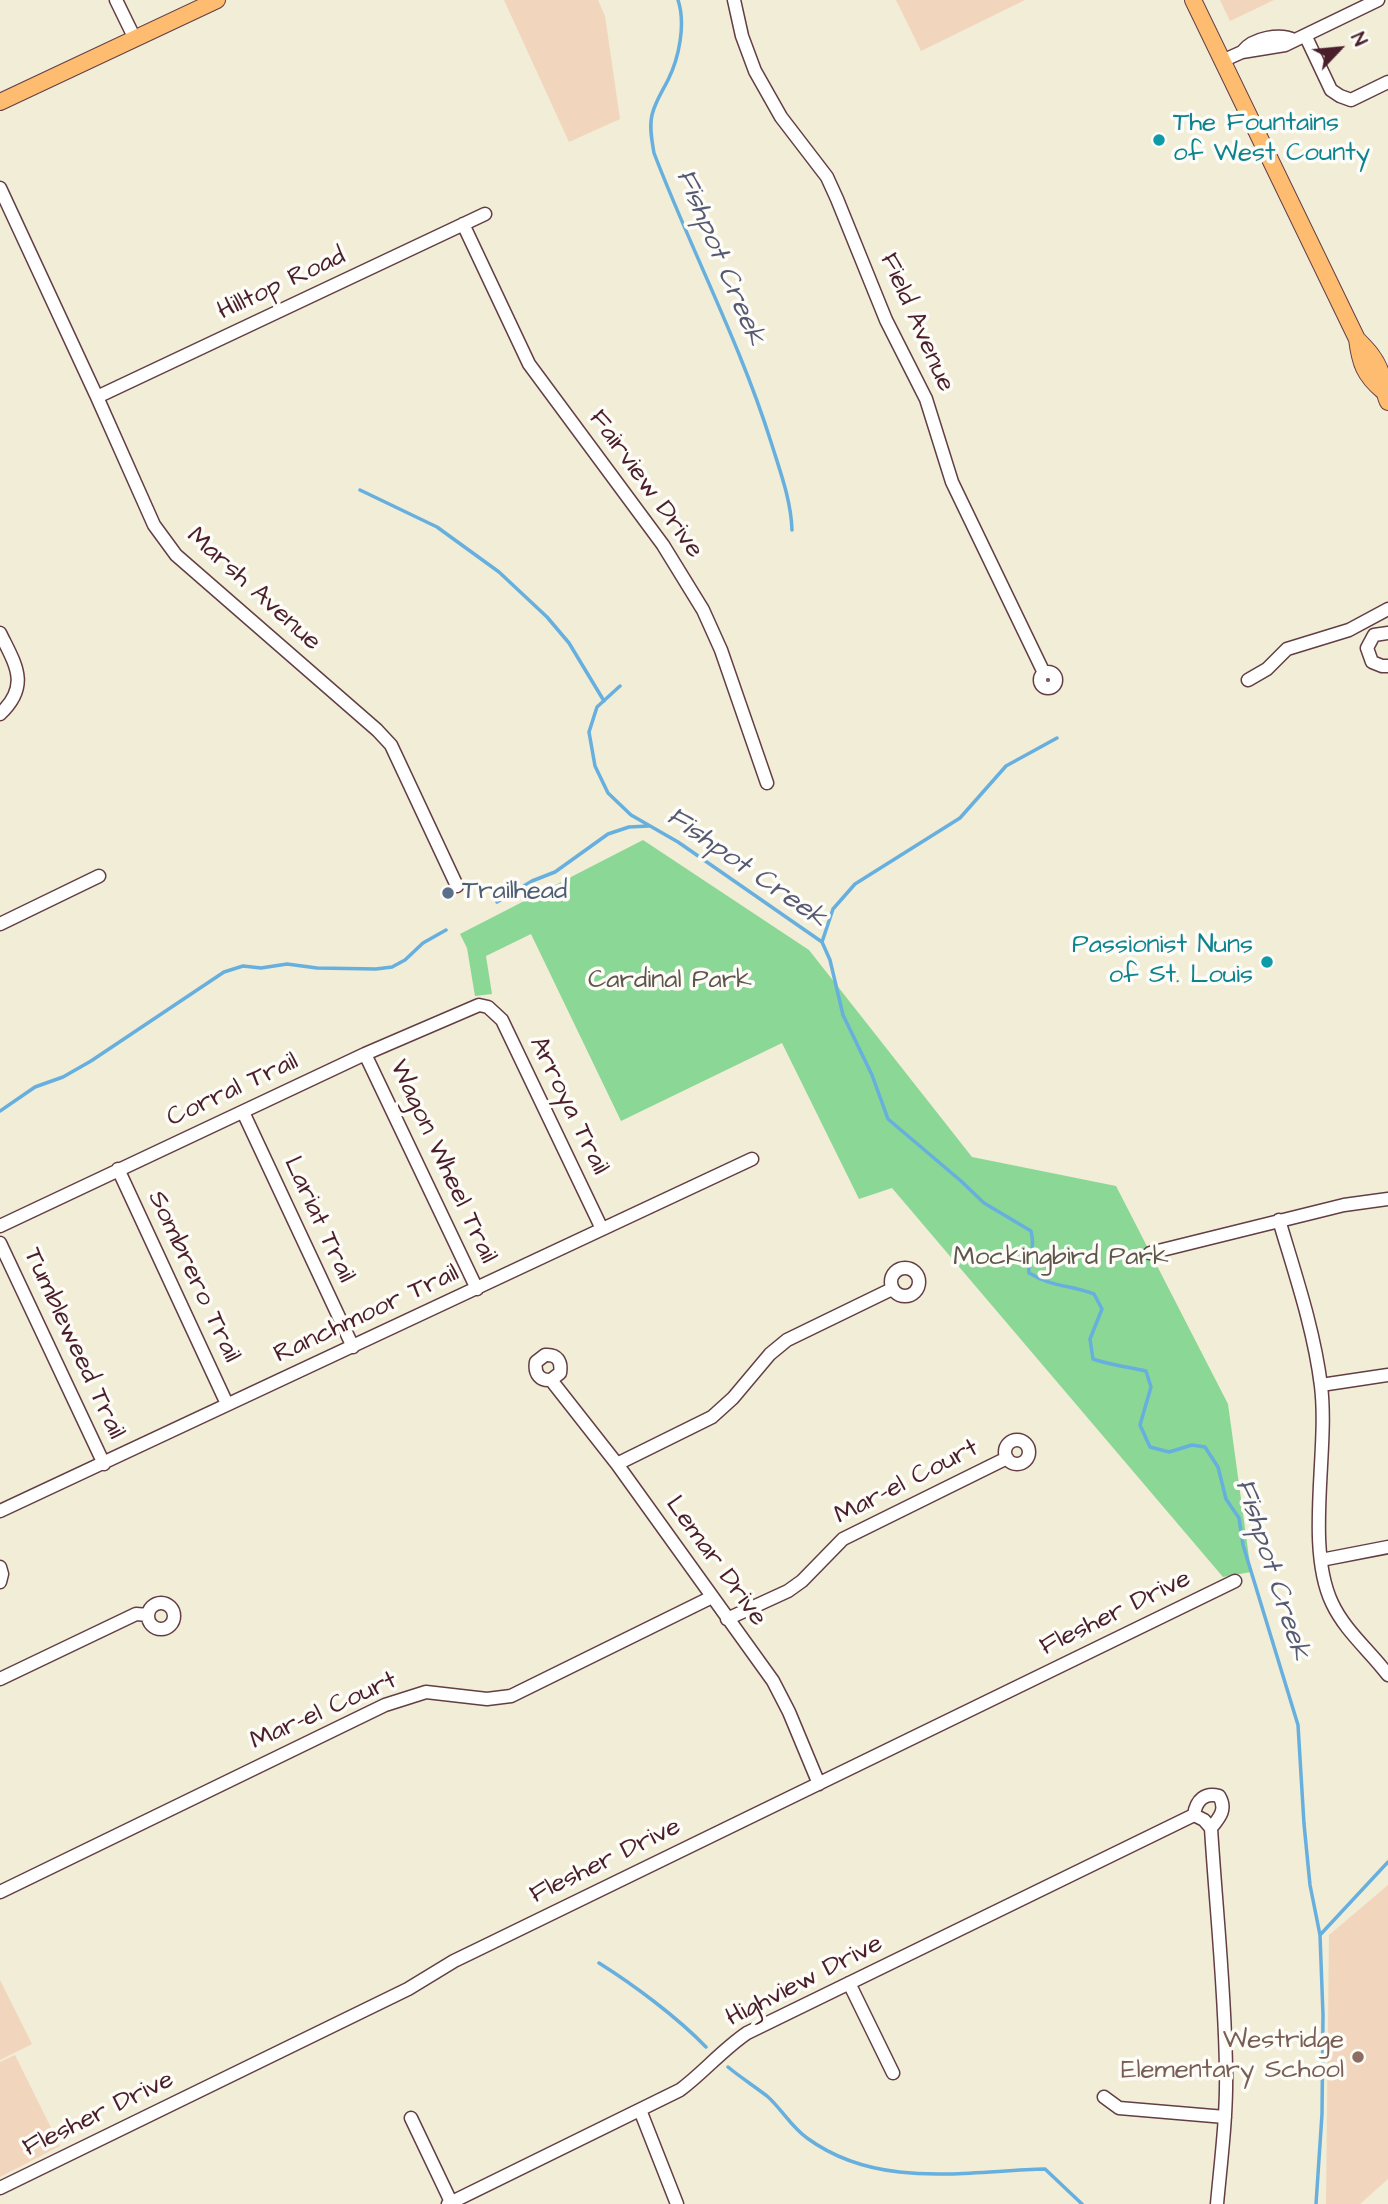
<!DOCTYPE html>
<style>
body{margin:0}
#map{position:relative;width:1388px;height:2204px;overflow:hidden;background:#f1edd6;font-family:"Architects Daughter",sans-serif}
canvas{display:block}
.north{position:absolute;left:1304px;top:14px;width:70px;height:70px;-webkit-text-stroke:5px #fdfcf7;paint-order:stroke;rotate:64deg;font-size:19px;font-weight:700;line-height:28px;text-align:center;color:#4a1f2b}
.north::after{content:'';display:block;margin:auto;width:24px;height:32px;background:#4a1f2b;clip-path:polygon(50% 0,100% 100%,50% 72%,0 100%)}
</style>
<div id="map">
<canvas width="1388" height="2204"></canvas>
<div class="north">N</div>
</div>
<script>
const g = document.querySelector('canvas').getContext('2d');
g.lineJoin = 'round';
function paint(path, color) {
  g.fillStyle = color;
  g.fill(path, 'evenodd');
}
function strokePath(path, color, width, dash) {
  g.strokeStyle = color;
  g.lineWidth = width;
  g.lineCap = dash ? 'butt' : 'round';
  g.setLineDash(dash || []);
  g.stroke(path);
}
function write(font, color, halo, rows, align = 'center') {
  g.font = font + ' "Architects Daughter",sans-serif';
  g.lineWidth = 7;
  g.setLineDash([]);
  g.textBaseline = 'middle';
  g.strokeStyle = halo;
  g.fillStyle = color;
  for (const [text, x, y, turn = 0] of rows) {
    g.save();
    g.translate(x, y);
    g.rotate((+turn || 0) * Math.PI / 180);
    g.textAlign = isNaN(turn) ? turn : align;
    if (halo) g.strokeText(text, 0, 0);
    g.fillText(text, 0, 0);
    g.restore();
  }
}
paint(new Path2D(`
 M504,0H598L605,16L620,119L569,142Z
 M896,0H1025L921,51Z
 M1220,0H1274L1230,21Z
 M1388,1885V2179L1360,2204H1326L1329,1935Z
 M0,1980L32,2044L0,2060Z
 M15,2055L60,2146L0,2177V2062Z`), '#f2d5bd');
paint(new Path2D(`
 M643,840L809,950L972,1157L1116,1186L1228,1404L1251,1572L1223,1577L892,1188L859,1199L782,1043L621,1121L531,934L486,956L492,994L475,996L467,948L460,934Z`), '#8bd795');
strokePath(new Path2D(`
 M678,0C686,24 679,58 668,80C662,92 655,102 652,115C649,127 652,141 654,153C691,250 740,343 771,442C780,471 791,500 792,530
 M360,490L437,527L499,572L547,617L569,643L604,701
 M620,686L597,707L589,732L595,766L608,793L631,815L678,842L822,942L830,960L843,1015L872,1075L888,1119L961,1181L984,1203L1031,1231C1036,1250 1027,1256 1029,1273C1052,1287 1070,1285 1094,1294L1102,1309L1090,1339L1093,1359C1110,1365 1128,1367 1146,1371L1151,1387L1140,1425L1150,1447L1169,1452L1192,1445L1205,1447L1218,1467L1226,1499L1239,1518L1243,1545L1298,1725L1304,1824L1310,1885L1320,1935L1323,2015L1322,2114L1316,2204
 M497,902L532,881L555,872L608,834L629,827L649,826
 M822,942L833,909L855,884L960,818L1006,766L1057,738
 M0,1111L35,1087L63,1077L91,1061L224,972L243,966L261,968L287,964L317,968L376,969L392,967L405,960L423,943L446,930
 M1320,1935L1388,1862
 M599,1963C634,1985 677,2017 706,2047
 M728,2067C740,2077 754,2086 767,2096C781,2108 791,2127 807,2138C878,2190 965,2171 1045,2169L1082,2204`), '#67afde', 3.5);
const minor = new Path2D(`
 M116,0L135,39
 M734,0L742,36L755,71L781,117L827,177L837,199L886,320L926,399L952,482L1044,673
 M1306,37L1331,90L1340,96L1351,100L1388,82
 M1243,51C1253,38 1280,33 1294,40
 M1222,61L1242,52L1285,45L1378,0
 M0,188L97,397L154,525L176,555L377,730L391,745L457,886
 M463,224L529,364L663,545L703,610L721,650L767,783
 M97,397L485,214
 M0,633C15,664 31,685 0,714
 M1388,633L1374,635L1367,648L1372,662L1382,666H1388
 M1040 680a8 8 0 1 1 16 0a8 8 0 1 1-16 0Z
 M1248,680L1267,669L1287,649L1349,630L1388,609
 M0,924L99,876
 M365,1054L477,1289
 M243,1112L353,1347
 M118,1169L227,1404
 M1279,1220C1295,1274 1314,1329 1321,1386C1329,1450 1305,1546 1332,1603C1345,1631 1370,1651 1388,1675
 M0,1226L365,1054L479,1005L488,1007L502,1020L602,1229
 M0,1243L104,1464
 M1150,1253L1344,1205L1388,1199
 M891 1282a14 14 0 1 1 28 0a14 14 0 1 1-28 0Z
 M551,1380L560,1373C562,1361 557,1354 545,1355L536,1362C534,1374 540,1381 551,1380L617,1464L773,1681L789,1712L819,1784
 M1321,1385L1388,1375
 M1005 1452a12 12 0 1 1 24 0a12 12 0 1 1-24 0Z
 M617,1464L712,1417L733,1398L770,1354L787,1340L892,1289
 M0,1511L752,1159
 M1321,1560L1388,1547
 M0,1567L2,1574L0,1582
 M148 1616a13 13 0 1 1 26 0a13 13 0 1 1-26 0Z
 M727,1619L788,1591L802,1581L843,1539L1007,1458
 M0,1679L136,1614L148,1615
 M1194,1815L1204,1820L1211,1828C1216,1908 1225,1989 1226,2070C1227,2115 1221,2160 1217,2204
 M0,1892L385,1705L426,1692L487,1699L511,1696L712,1597
 M849,1983L893,2073
 M1104,2097L1119,2108L1225,2117
 M640,2110L677,2204
 M411,2118L452,2204
 M0,2188L408,1989L454,1961L487,1945L1235,1581
 M448,2204L680,2090C703,2073 722,2050 747,2033L1194,1815C1196,1800 1205,1792 1219,1796C1227,1809 1220,1817 1211,1828`);
const major = new Path2D(`
 M1193,0L1357,339C1360,363 1364,375 1383,391
 M0,102L217,0
 M1357,339C1367,349 1376,358 1381,373C1384,383 1383,392 1388,402`);
strokePath(minor, '#633e45', 15);
strokePath(major, '#633e45', 18);
strokePath(minor, '#fff', 12);
strokePath(major, '#febc70', 16);
for (const [x, y, r, color] of [
 [1159,140,7,"#0f9aa8"],
 [448,893,7,"#5c6f8a"],
 [1267,962,7,"#0f9aa8"],
 [1358,2057,7,"#8d6e63"]
]) {
  const dot = new Path2D();
  dot.arc(x, y, r, 0, 2 * Math.PI);
  g.fillStyle = color;
  g.fill(dot);
  strokePath(dot, '#fdfcf7', 2.5);
}
write('26px', '#0d838f', '#fdfcf7', [
 ["The Fountains",1173,125],
 ["of West County",1173,155],
 ["Passionist Nuns",1253,947,"right"],
 ["of St. Louis",1253,977,"right"]
], 'left');
write('26px', '#4a1f2b', '#fdfcf7', [
 ["Hilltop Road",282,285,-25],
 ["Field Avenue",916,323,66],
 ["Fairview Drive",645,485,54],
 ["Marsh Avenue",253,590,42],
 ["Corral Trail",233,1091,-25],
 ["Arroya Trail",568,1106,64],
 ["Wagon Wheel Trail",442,1162,65],
 ["Lariat Trail",318,1220,65],
 ["Sombrero Trail",193,1277,65],
 ["Ranchmoor Trail",367,1315,-25],
 ["Tumbleweed Trail",73,1344,65],
 ["Mar-el Court",907,1483,-27],
 ["Lemar Drive",715,1562,54],
 ["Flesher Drive",1116,1614,-26],
 ["Mar-el Court",324,1712,-24],
 ["Flesher Drive",606,1862,-26],
 ["Highview Drive",805,1982,-27],
 ["Flesher Drive",99,2115,-26]
]);
write('26px', '#4e5e75', '#fdfcf7', [
 ["Trailhead",462,893]
], 'left');
write('26px', '#5e564b', '#fdfcf7', [
 ["Cardinal Park",670,982],
 ["Mockingbird Park",1061,1259]
]);
write('26px', '#785e54', '#fdfcf7', [
 ["Westridge",1344,2042],
 ["Elementary School",1344,2072]
], 'right');
write('italic 28px', '#565973', '#fdfcf7', [
 ["Fishpot Creek",719,258,67],
 ["Fishpot Creek",746,869,35],
 ["Fishpot Creek",1271,1570,72]
]);
</script>
